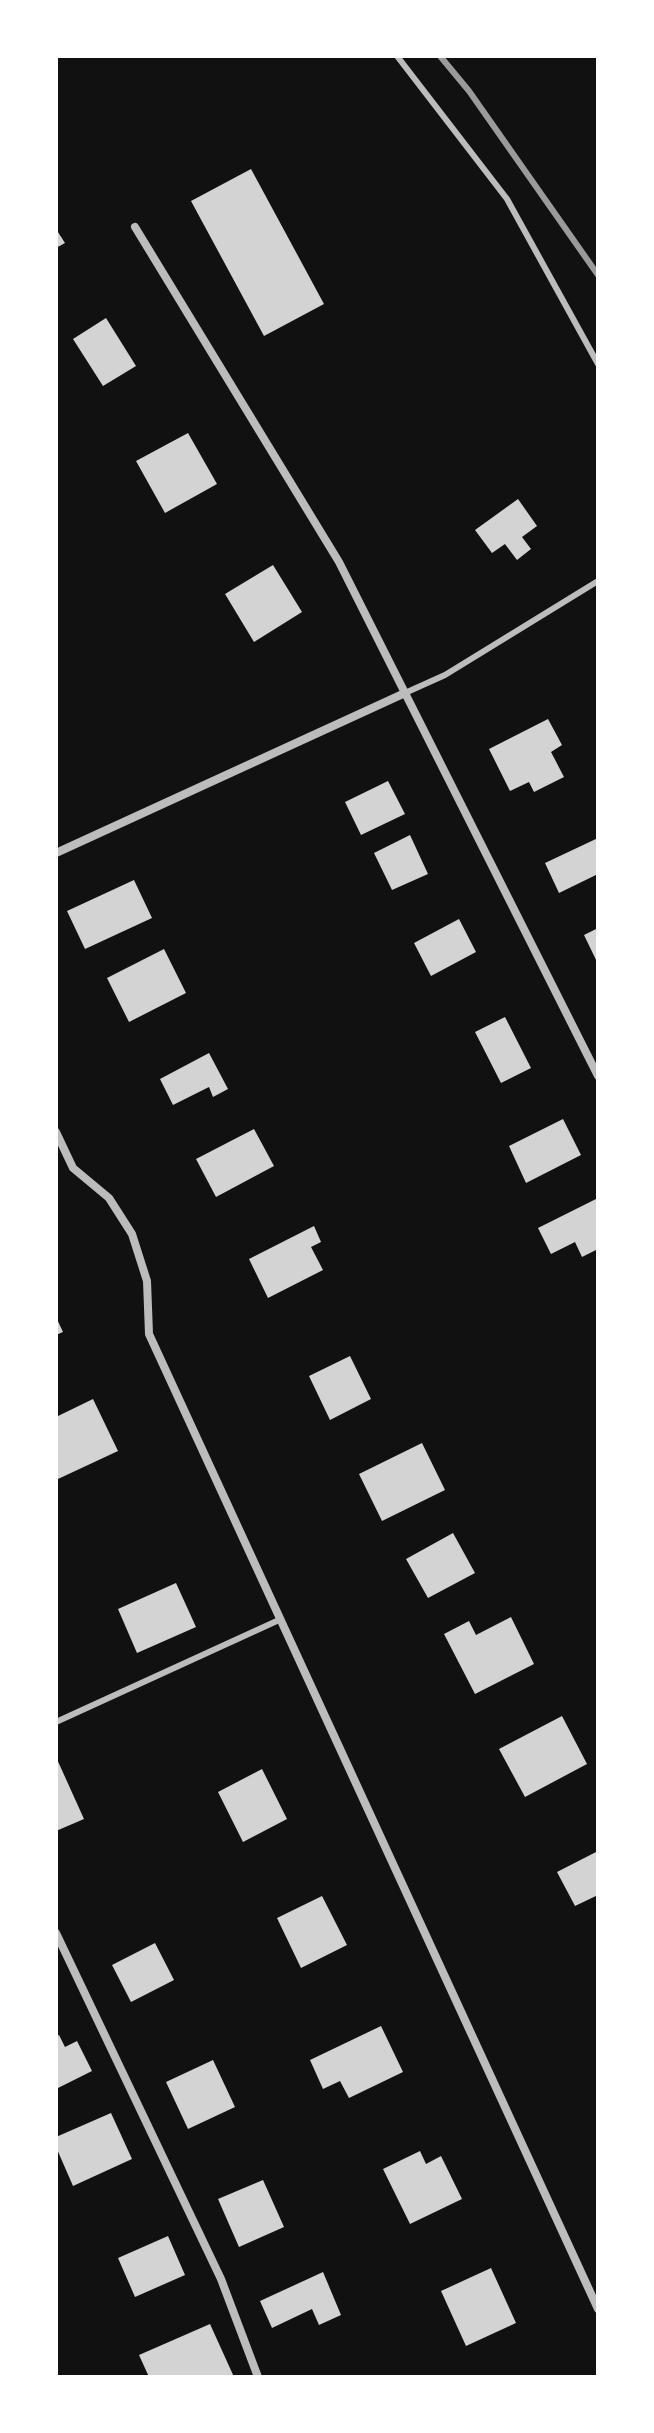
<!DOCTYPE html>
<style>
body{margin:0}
#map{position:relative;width:654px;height:2433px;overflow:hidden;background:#111;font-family:"Roboto Condensed",sans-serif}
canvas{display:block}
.frame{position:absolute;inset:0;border:58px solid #fff;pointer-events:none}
</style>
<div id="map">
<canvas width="654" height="2433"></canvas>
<div class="frame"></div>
</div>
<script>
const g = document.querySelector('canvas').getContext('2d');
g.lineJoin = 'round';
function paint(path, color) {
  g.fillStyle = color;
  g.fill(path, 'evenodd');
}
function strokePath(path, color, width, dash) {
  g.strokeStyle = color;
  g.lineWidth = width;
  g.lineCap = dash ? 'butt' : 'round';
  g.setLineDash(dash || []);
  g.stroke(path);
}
paint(new Path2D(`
 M251,169L324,304L264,336L191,201Z
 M56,229L65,243L56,248Z
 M106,318L136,366L103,386L73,339Z
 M188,433L217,484L165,513L136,461Z
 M518,499L537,526L522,537L531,549L517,560L505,544L492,553L475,530Z
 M273,565L302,612L254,642L225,594Z
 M548,719L562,745L551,752L564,777L534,792L529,782L510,791L489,749Z
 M388,781L405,814L361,835L345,802Z
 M410,835L428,874L392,890L374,853Z
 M598,838V874L559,893L545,863Z
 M134,880L152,918L85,949L67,911Z
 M459,919L476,952L431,976L414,943Z
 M598,928V964L584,935Z
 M164,949L186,993L129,1022L107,978Z
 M505,1017L531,1068L501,1083L475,1032Z
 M209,1053L228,1089L213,1097L209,1087L173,1105L160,1079Z
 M563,1119L581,1155L526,1183L509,1146Z
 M254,1129L274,1166L216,1197L196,1159Z
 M598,1198V1249L582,1257L575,1242L551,1254L538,1228Z
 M314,1226L321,1242L311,1247L323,1270L268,1298L249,1259Z
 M56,1317L63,1332L56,1335Z
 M350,1356L371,1399L330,1420L309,1376Z
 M93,1399L118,1451L58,1479L56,1475V1417Z
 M422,1443L445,1490L382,1521L359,1474Z
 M453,1533L475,1573L428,1598L406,1559Z
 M176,1583L196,1627L137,1653L118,1609Z
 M511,1617L534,1664L475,1694L444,1634L469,1621L476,1635Z
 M562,1716L587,1764L525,1797L499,1749Z
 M56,1757L84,1819L56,1831Z
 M262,1769L287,1819L243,1842L218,1792Z
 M598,1851V1895L575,1906L557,1872Z
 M322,1896L347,1945L301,1968L277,1918Z
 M155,1943L174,1980L131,2002L112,1965Z
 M381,2026L403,2072L349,2098L340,2081L323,2089L310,2060Z
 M59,2035L65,2047L77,2041L92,2071L56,2089V2036Z
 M213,2060L235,2107L188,2129L166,2082Z
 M111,2113L132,2159L73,2186L56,2147V2137Z
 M420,2151L426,2164L441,2156L462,2199L410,2224L383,2169Z
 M263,2180L284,2227L239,2247L218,2199Z
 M168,2236L185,2275L135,2297L118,2258Z
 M491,2268L516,2323L466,2346L441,2291Z
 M323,2272L341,2315L319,2325L312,2309L272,2328L260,2301Z
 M210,2324L234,2377H149L139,2355Z`), '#d3d3d3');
strokePath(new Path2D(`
 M397,56L507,199L598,364
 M405,693L445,675L598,581
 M56,1722L279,1620`), '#bcbcbc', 6);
strokePath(new Path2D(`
 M135,227L339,562L598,1076
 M56,853L405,693
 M56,1132L73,1168L109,1198L132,1234L147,1281L149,1334L598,2309
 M56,1933L221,2279L258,2377`), '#bcbcbc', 8);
strokePath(new Path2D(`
 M440,56L469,91L598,275`), '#9a9a9a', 6);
</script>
